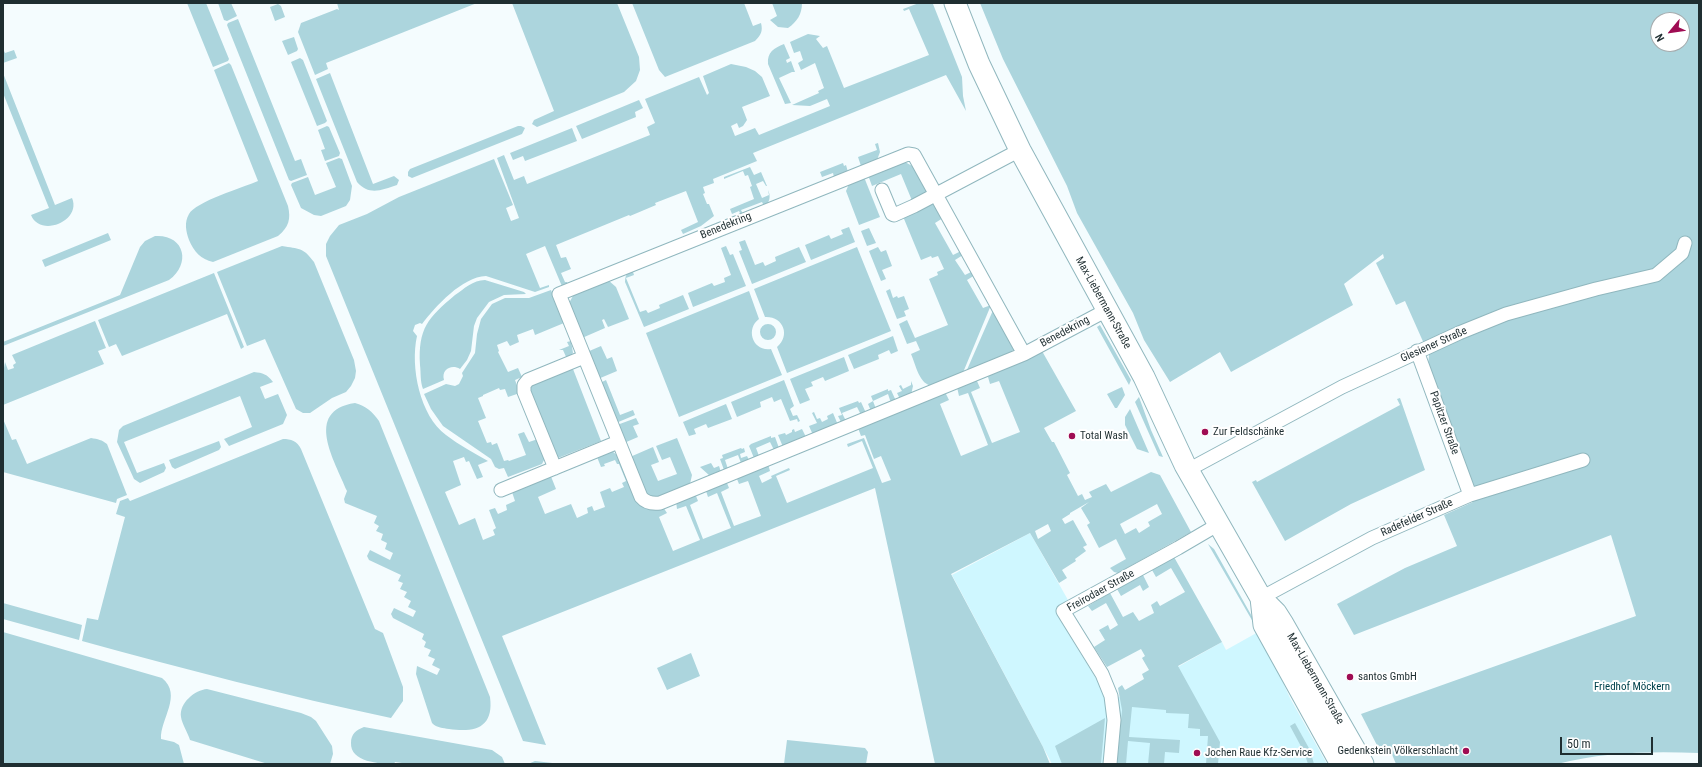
<!DOCTYPE html>
<meta charset="utf-8">
<style>
body{margin:0}
#map{position:relative;width:1702px;height:767px;overflow:hidden;background:#f4fcfe;font-family:"Roboto Condensed",sans-serif}
canvas{display:block}
.frame{position:absolute;inset:0;border:4px solid #1f2e31;pointer-events:none}
.north{position:absolute;left:1650px;top:12px;width:40px;height:40px;box-sizing:border-box;background:#fff;border:1px solid #a5abad;border-radius:50%;rotate:241deg;font-size:11px;font-weight:700;line-height:16px;text-align:center;color:#1f2e31}
.north::after{content:'';display:block;margin:auto;width:14px;height:18px;background:#9f0c53;clip-path:polygon(50% 0,100% 100%,50% 72%,0 100%)}
.scale{position:absolute;left:1560px;top:737px;width:93px;height:18px;box-sizing:border-box;border:2px solid #1f2e31;border-top:0;padding-left:5px;font-size:12px;line-height:14px;white-space:nowrap;color:#1f2e31;-webkit-text-stroke:3px #fff;paint-order:stroke}
</style>
<div id="map">
<canvas width="1702" height="767"></canvas>
<div class="frame"></div>
<div class="north">N</div>
<div class="scale">50 m</div>
</div>
<script>
const g = document.querySelector('canvas').getContext('2d');
g.lineJoin = 'round';
function paint(path, color) {
  g.fillStyle = color;
  g.fill(path, 'evenodd');
}
function strokePath(path, color, width, dash) {
  g.strokeStyle = color;
  g.lineWidth = width;
  g.lineCap = dash ? 'butt' : 'round';
  g.setLineDash(dash || []);
  g.stroke(path);
}
function write(font, color, halo, rows, align = 'center') {
  g.font = font + ' "Roboto Condensed",sans-serif';
  g.lineWidth = 4;
  g.setLineDash([]);
  g.textBaseline = 'middle';
  g.strokeStyle = halo;
  g.fillStyle = color;
  for (const [text, x, y, turn = 0] of rows) {
    g.save();
    g.translate(x, y);
    g.rotate((+turn || 0) * Math.PI / 180);
    g.textAlign = isNaN(turn) ? turn : align;
    if (halo) g.strokeText(text, 0, 0);
    g.fillText(text, 0, 0);
    g.restore();
  }
}
paint(new Path2D(`
 M1030,533L1068,600L1058,606L1056,609L1057,615L1100,685L1106,701L1108,713L1104,764H1052L952,575Z
 M1260,631L1290,698L1327,764H1113L1116,698L1130,694L1222,642L1226,650Z`), '#cff7ff');
paint(new Path2D(`
 M187,3H206L229,59L228,61L213,67Z
 M218,3H231L237,16L227,21L224,20Z
 M337,3H477L326,63L328,69L315,75L298,32L301,23L337,9L339,10Z
 M512,3H617L639,57L640,70L636,81L624,92L537,127L532,124L534,120L554,111Z
 M632,3H744L753,26L761,23C763,31 761,35 755,41L665,77L659,70Z
 M772,3H802C802,14 797,22 788,28L778,27L770,20L777,16Z
 M919,3L933,4L962,77L963,96L966,111L946,75L753,153L757,161L713,179L714,183L703,187L705,193L703,194L707,204H709L714,216L701,226L683,234L681,230L698,222L686,191L655,203L656,205L630,216L629,215L556,245L561,258L566,257L571,269L561,273L565,282H567L568,285L562,286L561,284L545,246L526,254L540,288L549,285V287L535,292L486,276C462,277 436,306 422,324L420,323L415,325L413,331L417,336C410,367 420,416 446,435C459,445 474,453 488,461L478,465L483,477L477,479L469,461L466,462L464,457L453,461L461,485L445,492L459,525L475,518L483,540L495,535L493,530L496,528L489,510L495,508L498,514L507,510L506,505L515,501L511,489L550,474L556,489L538,497L545,514L571,504L577,518L588,513L587,508L592,506L594,511L605,507L600,492L610,488L612,492L624,487L622,483L626,481L619,464H617L615,460L604,464L605,466L601,467L597,457L612,451L618,456L647,508L653,510L663,507L667,513L659,517L673,551L700,540L686,506L677,509L676,501L693,494L696,496L698,501L690,505L703,539L731,528L717,493L708,497L706,491L707,489L724,482L727,483L729,488L721,492L734,526L761,516L748,481L739,484L737,479L738,476L768,464L770,471L759,476L762,483L772,478L771,476L789,468L790,470L776,476L787,503L873,468L862,441L848,447L847,444L864,438L882,483L891,480L881,456L874,459L865,435L861,436L858,428L944,393L946,394L949,400L940,404L961,456L988,445L968,393L959,396L957,387L975,380L977,381L980,388L971,392L992,443L1020,432L999,381L990,384L988,377L989,375L1042,351L1076,411L1044,428L1052,442H1054L1070,473L1067,475L1078,496L1082,494L1085,500L1092,497L1089,492L1106,484L1111,492L1151,472L1160,475L1191,532L1118,573L1114,572L1110,568L1126,559L1116,539L1099,548L1087,525L1090,523L1081,508L1089,502L1070,513V514L1062,519L1065,524L1073,520L1087,545L1083,547L1086,551L1075,559L1076,561L1062,570L1067,578L1059,583L1030,533L951,574L1043,747L1050,764H935L875,488L502,636L546,745L523,741L326,256V244L330,236L339,225L367,214L399,197L494,159L513,205L506,208L511,221L519,218L497,158L504,155L514,180L524,176L527,184L650,135L647,127L655,123L645,99L699,77L707,95L709,93L703,76L731,64L746,67L755,71L762,77L770,96L742,107L747,120L743,126L739,128L737,123L731,126L735,136L755,128L759,135L830,106L827,99L810,106L792,105L819,93L818,91L824,88L815,63L801,70L798,63L803,60L800,51L794,53L790,42L808,34L820,36L816,39L823,48L827,46L844,88L929,55L909,9L904,11L903,9ZM1157,504L1162,514L1148,522L1150,526L1139,533L1136,528L1125,534L1120,524ZM1048,524L1051,531L1038,539L1035,531Z
 M980,3H1699V753C1652,751 1603,752 1557,764H1396L1391,752L1382,755L1361,714L1636,616L1611,535L1354,635L1337,604L1405,568L1457,546L1444,515L1473,502L1465,471L1428,365L1429,355L1405,301L1396,305L1376,263L1384,258L1383,254L1344,284L1353,305L1231,372L1220,352L1170,382L1144,340L1133,313L1077,213L1067,186L1003,59ZM1658,20H1682V44H1658Z
 M278,4L281,6L285,17L275,21L270,7Z
 M238,19L295,161L301,159L307,175L291,181L289,180L227,25L228,23Z
 M294,37L298,49L297,51L288,55L282,41Z
 M784,44L790,58L786,60L787,63L791,61L795,72H792L779,78L791,103L785,104L768,64C767,52 774,48 784,44Z
 M3,49L5,53L14,50L17,58L3,63Z
 M300,58L303,60L327,121L325,123L317,126L291,62Z
 M229,63L231,65L288,206C291,219 289,227 278,236L213,262C201,259 194,252 189,240C186,231 184,223 189,214C195,202 244,187 258,181L214,70Z
 M3,73L55,205L72,198C82,221 40,238 31,215L49,208L3,93Z
 M330,73L373,184L394,176L399,180L397,185C382,190 369,196 357,182L316,79Z
 M639,100L643,108L635,112L636,117L582,139L576,126Z
 M327,126L329,127L340,153L339,156L325,161L321,150L325,149L318,130Z
 M518,126H521L525,128L522,134L412,178L408,176V172L410,169Z
 M572,128L577,141L525,161L523,156L513,160L510,153Z
 M878,143L880,152L877,160L861,166L858,157L877,150L875,144Z
 M339,158L342,159L352,186L350,200L346,206L321,216L314,215L301,208L291,185L292,183L308,177L315,195L336,187L326,163Z
 M905,162L914,167L930,196L913,203L901,174L872,186L868,175Z
 M843,163L844,166L846,165L848,172L834,177L833,173L822,177L820,172Z
 M750,167L754,175L761,172L767,186H766L763,181L756,184L762,198L769,195L768,190C771,196 770,203 764,206L762,202L741,210L743,214L741,215L739,211L732,214L730,209L754,199L750,187L752,186L748,175L745,176L743,171L724,179V177Z
 M864,177L880,217L859,225L846,191L849,184Z
 M933,201L943,218L935,223L953,255L961,251L963,255L955,260L965,275L973,271L975,275L967,280L983,308L991,305L962,375L933,386C919,385 916,365 911,354L920,350L916,341L907,344L899,324L907,320L915,338L948,325L929,279L938,275L937,272L944,269L938,256L932,258L931,256L921,260L902,214Z
 M849,227L855,242L811,260L805,245L829,235L831,239L843,234L841,230Z
 M869,228L876,243L867,246L861,231Z
 M108,233L111,240L45,267L42,260Z
 M155,236C184,234 192,263 169,280L3,346V342L120,295L140,247L145,241Z
 M745,240L755,265L763,262L765,266L776,261L775,257L799,247L806,262L752,284L739,251L742,250L739,242Z
 M282,246C299,249 303,247 314,262L354,360L356,371L355,378L351,386L346,392L332,398L310,413H303L296,409L265,339L247,346L217,272Z
 M726,246L730,255L733,254L746,286L693,307L688,293L712,283L714,286L725,282L724,278L731,275L721,248Z
 M857,247L891,331L787,373L777,347C791,335 783,316 765,317L754,289Z
 M878,247L881,252L886,250L892,266L882,270L886,279L881,281L869,251Z
 M639,268L640,269L633,272L634,275L626,278L640,312L646,310L648,313L660,308L659,305L683,295L689,309L644,327L625,282C625,272 630,271 639,268Z
 M214,273L244,347L241,349L227,314L122,356L116,344L109,347L98,320Z
 M485,280L524,292L526,294L504,295L489,302L477,318L474,326L471,351L467,360L460,369C452,364 441,369 444,380L423,389C420,381 421,373 420,365C418,328 428,318 455,295C464,289 473,280 485,280Z
 M608,280L616,287L629,319L608,327L604,319L602,320L605,328L582,338L569,303L574,294Z
 M890,289L893,298L897,296L898,298L904,296L909,309L904,311L906,316L897,319L886,291Z
 M551,290L564,323L535,335L533,329L517,335L519,342L510,346L507,341L497,345L499,351L498,352L508,372L518,368L522,377L515,380L520,393L508,397L505,389L500,390L499,388L483,395V396L478,398L486,418L478,421L487,443L491,442L492,445L497,443L504,461L508,460L509,461L526,455L518,434L524,432L529,442L538,439L545,458L542,464L508,477L504,468L499,469L495,467L491,459L443,426L431,409L424,394L446,384L455,386L459,384L463,376L462,373L475,353L477,334L481,319L492,304L505,298H529Z
 M749,291L759,319C745,329 753,352 771,349L782,375L679,417L646,333Z
 M994,308L1014,346L1012,353L966,372Z
 M95,321L106,348L98,351L104,364L3,405V374L5,362L8,370L14,368L13,365L16,363L12,355Z
 M760 332a8 8 0 1 1 16 0a8 8 0 1 1-16 0Z
 M1100,325L1131,380L1129,385L1097,327Z
 M893,336L898,351L891,354L889,350L878,355L879,359L854,369L848,355Z
 M571,341L573,353L567,359L563,350H559L569,346L567,342Z
 M601,346L607,359L612,357L617,371L598,379L587,352Z
 M844,357L849,371L825,381L823,377L811,382L813,386L805,389L810,400L800,404L790,379Z
 M573,369L601,441L558,458L530,389L532,385Z
 M254,372C263,373 267,374 273,382L260,387L265,399L278,394L287,415L283,424L229,446L224,439L252,427L240,396L124,442L137,473L164,463L166,468L164,472L140,483L134,479L117,442L119,430L123,426Z
 M606,380L620,415L633,410L635,415L616,423L600,383Z
 M784,380L794,406L790,409L793,416L797,415L800,421L798,422L797,419L790,421L781,399L774,402L772,397L760,402L761,407L737,417L731,402Z
 M911,381L913,386L911,395L900,399L897,393L902,391L899,386L901,385L903,389L911,385Z
 M1122,387L1125,395L1117,408H1115L1107,394Z
 M888,389V391L891,390L896,401L891,403L888,394L873,401L876,409L871,411L868,404L873,401L871,396Z
 M1139,397L1151,430L1163,457L1159,456L1135,402Z
 M1400,398L1425,470L1351,504L1285,541L1252,482L1256,480L1257,482L1400,405L1397,399Z
 M858,401L859,403L861,402L866,413L861,415L857,407L842,413L846,421L841,422L838,416L842,415L839,408Z
 M355,403C366,406 372,411 379,421L490,697C494,727 476,733 449,729C443,728 437,728 432,723L416,674L417,666L437,675L440,669L432,665L435,659L428,656L431,650L424,647L426,642L422,639L424,634L393,618L391,614L394,608L413,617L416,611L408,607L411,601L404,597L407,592L400,589L403,583L398,581L401,575L369,560L367,556L370,550L390,560L393,553L385,549L387,543L381,540L383,534L376,531L379,526L374,523L377,516L345,503L344,499L347,491C335,461 303,411 355,403Z
 M726,404L732,419L708,428L706,424L694,429L696,434L689,436L683,422Z
 M1130,409L1149,453L1137,449L1125,425V417Z
 M814,412L817,419L820,418L822,422L828,419L827,416L833,413L838,425L813,435L809,426L817,423L812,413Z
 M636,418L639,424L633,426L638,437L624,443L617,425Z
 M3,419L12,440L16,439L27,464L91,438C98,439 102,440 107,444L127,495L117,499L116,503L3,472Z
 M794,429L795,432L802,429L806,437L783,447L778,435L785,433L786,435L792,432V430Z
 M771,436V438L775,437L779,448L774,450L770,442L756,448L759,456L754,458L749,446L751,444Z
 M677,438L692,475L690,484C677,489 658,503 645,493L630,457L653,447L659,462L651,465L658,481L677,474L670,457L662,460L656,446Z
 M283,439C291,439 297,441 301,449L375,629L383,633L403,687V701L391,718C287,696 184,669 82,641L87,618L98,620L125,517L116,514L120,501L128,498L130,501Z
 M219,441L221,447L219,450L175,469L172,467L169,460Z
 M741,448L742,449L744,448L745,452L740,454L741,458L747,456L749,460L741,463L738,455L725,460L728,469L724,470L720,459L723,458L722,455Z
 M711,463L714,468L719,466L721,472L710,476L700,467Z
 M1208,544L1214,549L1254,620L1253,622Z
 M1174,557L1222,642L1178,666L1220,742L1218,764H1206L1208,736H1200V729L1188,728L1189,714L1166,713V710L1132,707L1129,737L1180,740L1179,753L1165,752L1164,764H1148L1150,743L1128,741L1126,764H1117L1122,710L1118,688L1122,685L1125,690L1144,679L1142,674L1149,670L1142,658L1145,656L1141,649L1107,667L1094,647L1105,640L1099,630L1108,625L1110,630L1118,625L1106,603L1092,611L1088,606L1110,593L1123,617L1133,612L1139,621L1154,613L1151,605L1157,601L1160,606L1185,592L1171,568L1156,577L1152,570Z
 M1143,575L1149,587L1143,591L1140,585L1121,596L1117,589Z
 M3,603L82,625L79,640L3,619Z
 M3,632L162,678C183,695 160,719 161,739L174,742L179,745L184,764H3Z
 M691,653L700,676L667,690L657,668Z
 M207,689L301,713L311,717L316,721L332,746L333,754L330,764H268L190,740C188,733 182,724 181,717C179,703 195,690 207,689Z
 M1105,718L1101,764H1062L1055,746Z
 M1295,723L1310,750L1314,764H1308L1304,752L1290,726Z
 M364,727L492,750L502,757L505,764H409L395,762L394,764C380,764 350,762 351,743C351,734 356,730 364,727Z
 M787,740L865,748L868,752L866,764H784Z
 M535,761L561,764H528Z`), '#acd5dd');
const street = new Path2D(`
 M882,190L892,214L894,215L914,206L1020,150
 M1417,351L1470,495
 M1024,354L914,155L908,154L559,294L641,497C646,503 652,504 660,503L1024,354L1107,310
 M555,468L524,392V385L528,380L584,357
 M1188,470L1342,387L1459,333L1506,314L1596,289L1656,275L1682,253L1685,243
 M501,490L618,442
 M1261,598L1372,538L1470,495L1583,460
 M1110,764L1114,720L1111,696L1102,674L1063,611L1178,548L1219,524`);
const primary = new Path2D(`
 M955,3L979,64L1020,150L1144,377L1185,465L1261,598L1276,613L1283,624L1363,764
 M1261,598L1264,625L1341,764`);
strokePath(street, '#90b7be', 15);
strokePath(primary, '#90b7be', 23);
strokePath(street, '#fff', 13);
strokePath(primary, '#fff', 21);
for (const [x, y, r, color] of [
 [1205,432,4,"#9f0c53"],
 [1072,436,4,"#9f0c53"],
 [1350,677,4,"#9f0c53"],
 [1466,751,4,"#9f0c53"],
 [1197,753,4,"#9f0c53"]
]) {
  const dot = new Path2D();
  dot.arc(x, y, r, 0, 2 * Math.PI);
  g.fillStyle = color;
  g.fill(dot);
  strokePath(dot, '#fff', 1.5);
}
write('11px', '#1f2e31', '#fff', [
 ["Benedekring",726,226,-22],
 ["Max-Liebermann-Straße",1103,303,61],
 ["Benedekring",1065,332,-28],
 ["Glesiener Straße",1434,345,-24],
 ["Papitzer Straße",1444,423,70],
 ["Radefelder Straße",1417,518,-24],
 ["Freirodaer Straße",1101,591,-29],
 ["Max-Liebermann-Straße",1315,679,60]
]);
write('11px', '#1f2e31', '#fff', [
 ["Zur Feldschänke",1213,432],
 ["Total Wash",1080,436],
 ["santos GmbH",1358,677],
 ["Gedenkstein Völkerschlacht",1458,751,"right"],
 ["Jochen Raue Kfz-Service",1205,753]
], 'left');
write('11px', '#00424c', '#fff', [
 ["Friedhof Möckern",1632,687]
]);
</script>
